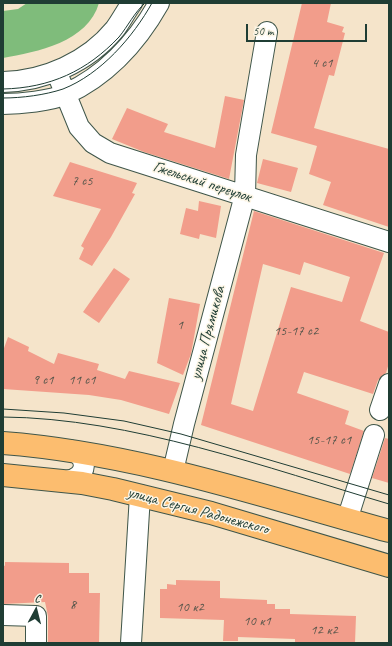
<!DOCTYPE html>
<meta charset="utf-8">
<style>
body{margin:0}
#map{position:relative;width:392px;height:646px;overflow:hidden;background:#f5e4ca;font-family:Caveat,sans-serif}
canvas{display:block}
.frame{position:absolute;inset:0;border:4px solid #1f3d34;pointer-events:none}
.north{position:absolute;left:16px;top:590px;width:40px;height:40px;-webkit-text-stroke:3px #fcf5e5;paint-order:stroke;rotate:7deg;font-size:11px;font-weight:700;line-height:16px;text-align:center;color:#1f3d34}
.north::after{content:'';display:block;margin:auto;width:14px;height:18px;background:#1f3d34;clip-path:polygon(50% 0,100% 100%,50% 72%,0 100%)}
.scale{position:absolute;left:246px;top:24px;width:121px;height:18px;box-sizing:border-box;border:2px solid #1f3d34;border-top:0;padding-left:5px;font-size:12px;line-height:14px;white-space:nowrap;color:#1f3d34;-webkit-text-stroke:3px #fcf5e5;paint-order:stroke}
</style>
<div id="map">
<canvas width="392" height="646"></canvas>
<div class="frame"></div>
<div class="north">С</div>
<div class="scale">50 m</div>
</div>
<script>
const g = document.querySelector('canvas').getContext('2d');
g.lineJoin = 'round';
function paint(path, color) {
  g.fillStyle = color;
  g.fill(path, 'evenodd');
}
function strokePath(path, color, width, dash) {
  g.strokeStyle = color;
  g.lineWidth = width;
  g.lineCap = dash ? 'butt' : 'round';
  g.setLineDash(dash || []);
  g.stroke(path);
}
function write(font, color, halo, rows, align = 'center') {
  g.font = font + ' Caveat,sans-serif';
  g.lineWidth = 3;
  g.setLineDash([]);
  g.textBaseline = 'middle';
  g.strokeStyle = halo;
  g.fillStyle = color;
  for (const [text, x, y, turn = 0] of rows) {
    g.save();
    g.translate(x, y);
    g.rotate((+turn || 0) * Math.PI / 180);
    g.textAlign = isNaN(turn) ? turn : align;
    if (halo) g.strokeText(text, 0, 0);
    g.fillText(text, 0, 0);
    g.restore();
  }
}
paint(new Path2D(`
 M27,3H99C88,42 37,52 3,58V11L18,9Z`), '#7fbc7b');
paint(new Path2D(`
 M302,3H331L327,22L344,27L342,32L345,33L334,76L329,75L314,128L389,149V227L323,205L331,182L309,174L317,146L271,133Z
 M225,96L244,100L229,179L144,152L112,139L127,108L168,124L164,132L215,148Z
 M263,159L298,168L291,192L257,183Z
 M70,162L137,183L132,193L135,194L111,237L92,266L79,259L84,248L81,246L101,209L53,196Z
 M199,201L221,206L216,238L200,234L199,239L180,234L186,208L198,211Z
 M254,211L384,253L360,321L389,332V363L386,373L378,380L373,394L304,372L297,393L349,411L345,424L364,431L350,474L201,425ZM304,262L350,277L342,302L291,287L253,411L231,404L263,264L300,275Z
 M114,268L130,279L99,323L83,312Z
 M169,298L200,304L191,354L183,375L157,363Z
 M8,337L29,347L28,351L54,364L58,353L99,364L97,370L125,379L129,371L180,383L169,414L121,400L89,395L3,389V351Z
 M385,438L389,439V483L372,478Z
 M5,562L69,563V573H89V593H100L99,643H48V616L45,602L3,604V565L5,566Z
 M176,580L220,581V598L267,600V604H275V609H290V614L356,616L355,643H295V639L238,637V641H223L224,620L160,618V589H167V584L176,585Z`), '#f29d8b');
const minor = new Path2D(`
 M57,73L79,127L93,143L110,153L389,242
 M3,82C45,81 88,62 115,29C121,21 126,11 132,3
 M3,104C20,104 51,101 66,94C107,75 137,42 159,3
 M380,410L389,384
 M173,471L184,424L245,195L246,155L267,32
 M67,481C88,478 90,455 69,450
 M347,520L374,435
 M3,615L36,616V643
 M131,643L140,495`);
const major = new Path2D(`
 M3,443C135,453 262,496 389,531
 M3,475L82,483L113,489L211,513L389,566`);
strokePath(minor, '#3f564a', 22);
strokePath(major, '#3f564a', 24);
strokePath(minor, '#fff', 20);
strokePath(major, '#fcbd6f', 22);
strokePath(new Path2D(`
 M3,89C50,88 87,71 119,37C128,26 134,13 145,3
 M3,98C22,98 45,95 63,89C101,74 133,37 152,3
 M3,409L64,413L124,421L181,434L389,495
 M3,417C131,418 267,468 389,504`), '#1f3d34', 1);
write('14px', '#54554a', null, [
 ["4 с1",322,63],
 ["7 с5",82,181],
 ["1",180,325],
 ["15-17 с2",296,331],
 ["9 с1",43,380],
 ["11 с1",82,380],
 ["15-17 с1",329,440],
 ["8",73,605],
 ["10 к2",190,607],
 ["10 к1",257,621],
 ["12 к2",324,630]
]);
write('16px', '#1f3d34', '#fcf5e5', [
 ["Гжельский переулок",202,182,18],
 ["улица Прямикова",208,333,-75],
 ["улица Сергия Радонежского",198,511,15]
]);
</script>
